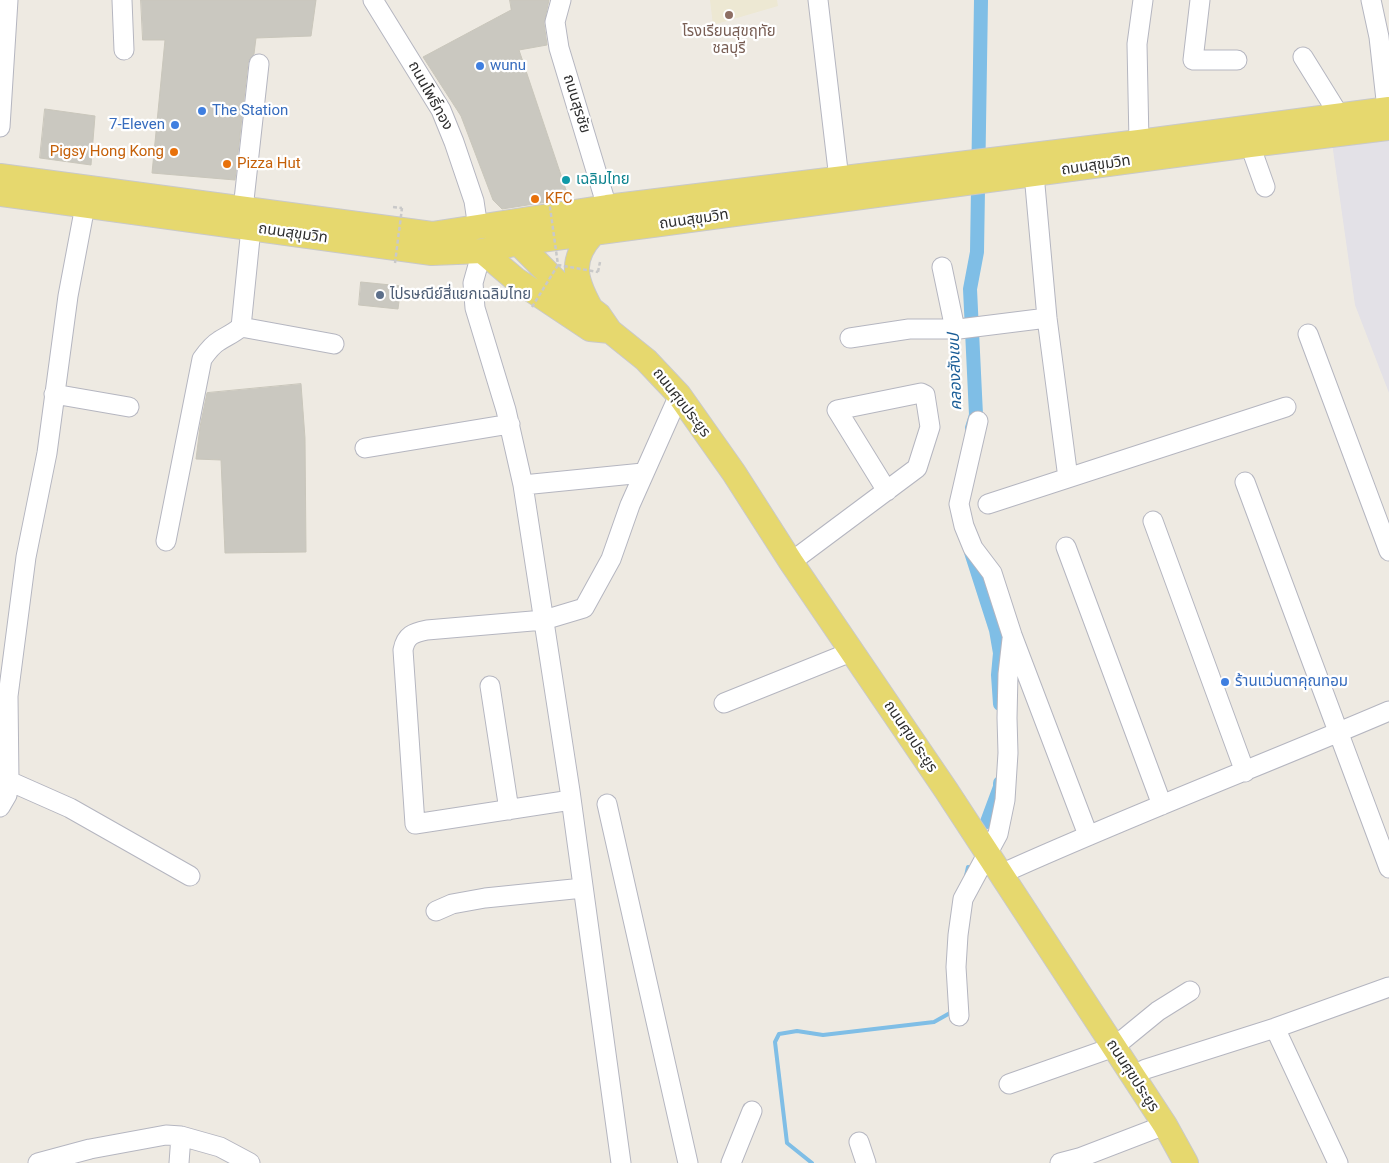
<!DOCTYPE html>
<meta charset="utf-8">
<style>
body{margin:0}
canvas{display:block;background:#eeeae2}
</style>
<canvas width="1389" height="1163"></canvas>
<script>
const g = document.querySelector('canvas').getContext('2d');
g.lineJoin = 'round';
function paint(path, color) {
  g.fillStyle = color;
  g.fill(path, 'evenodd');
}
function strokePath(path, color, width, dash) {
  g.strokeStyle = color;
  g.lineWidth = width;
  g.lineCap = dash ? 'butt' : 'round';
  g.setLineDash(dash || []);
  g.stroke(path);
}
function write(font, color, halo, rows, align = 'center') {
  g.font = font + ' Roboto,"Noto Sans Thai",sans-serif';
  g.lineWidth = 4.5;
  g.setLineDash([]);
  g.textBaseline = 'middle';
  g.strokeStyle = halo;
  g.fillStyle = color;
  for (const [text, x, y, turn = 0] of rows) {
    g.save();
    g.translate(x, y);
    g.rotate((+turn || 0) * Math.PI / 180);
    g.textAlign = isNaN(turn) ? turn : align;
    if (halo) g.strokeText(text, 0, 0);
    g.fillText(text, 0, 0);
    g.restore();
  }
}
paint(new Path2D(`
 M1389,128V393L1355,305L1331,136Z`), '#e3e1e7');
paint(new Path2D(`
 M710,0H777L778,6L713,25Z`), '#ede8d3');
strokePath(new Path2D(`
 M966,876L968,867
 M812,1163L787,1143L775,1042L779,1034L797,1031L823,1035L934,1022L950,1013L951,1010`), '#7fbee6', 4);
strokePath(new Path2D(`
 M972,428L976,415L970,289L977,252L981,0
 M971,552L996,630L1000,653L998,675L1000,704
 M987,822L1000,787V783`), '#7fbee6', 14);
const building = new Path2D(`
 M141,0H316L311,36L256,38L254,54L250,58L248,63L235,180L152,173L165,40H143Z
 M510,0H549L544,23L547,45L519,50L566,190L549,200L547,202L502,209L493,200L461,116L423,57L511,10Z
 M45,109L95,116L91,165L40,158Z
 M361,282L401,286L398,309L359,305Z
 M301,384L305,438L306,552L225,553L221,460L196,459L200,427L207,393Z`);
paint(building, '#cac8c0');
strokePath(building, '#c9c6bb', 1);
const minor = new Path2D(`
 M122,0L124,50
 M373,0L441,110L454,142L474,201L478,228
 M561,0L555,22L559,48L607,207
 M818,0L839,179
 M1200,0L1193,60H1237
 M1371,0L1379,37L1387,109
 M1303,57L1339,115
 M0,127L8,0
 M1139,142L1137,44L1143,0
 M1250,145L1265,187
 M1034,174L1047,318L1068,478
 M243,209L259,64
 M482,251L473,283L475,308L506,410L523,485L570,791L621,1163
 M942,267L955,329
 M241,327L334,344
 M1308,334L1389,551
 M850,338L909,329H959L1047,318
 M54,394L129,407
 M978,421L959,504L964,526L973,548L992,573L1012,635L1088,835
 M365,448L510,424
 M1245,482L1389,868
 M523,485L643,473
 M988,504L1286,407
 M1153,521L1245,772
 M166,541L202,359C207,352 212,345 219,341C227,336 234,333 241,327L251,228
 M1066,547L1162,805
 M791,562L917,468L930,427L925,395L921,393L837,410L887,491
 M490,686L509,810
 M724,703L851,652
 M9,781L70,808L190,876
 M571,800L415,824L403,650C406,635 413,633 427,630L544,620L584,608L611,559L630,505L679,395
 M607,804L688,1163
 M0,807L7,795L9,781L8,696L26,557L47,453L68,296L85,206
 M1001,874C1129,816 1260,766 1389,711
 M436,911L452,904L485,898L583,888
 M959,1016L956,967L958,935L963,899L998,834L1005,800L1008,753L1007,718L1008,674L1012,639
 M1275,1028L1338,1163
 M1132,1076L1146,1069L1275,1028L1389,987
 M1009,1084L1114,1047L1158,1011L1190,991
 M859,1142L866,1163
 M38,1163L90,1149L166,1135L181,1136L220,1147L250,1163
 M179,1163L181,1136
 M731,1163L752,1111
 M1060,1163L1079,1158L1165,1125`);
const major = new Path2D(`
 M0,176L432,234L607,207L1139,142L1389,109
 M0,194L432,253L482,251L518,243L1250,145L1389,128
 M511,236L559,284L599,315L610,331L646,360L679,395L734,473L791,562L946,790L1165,1125L1186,1163
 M482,251L515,279L590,329L610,331
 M590,307C574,278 570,259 593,234`);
strokePath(minor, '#b5b6c0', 21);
strokePath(major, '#c9c9c9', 26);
strokePath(new Path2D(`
 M393,207L402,208
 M598,272L600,262`), '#c9c9c9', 2.5, [4, 2.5]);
strokePath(minor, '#fff', 19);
strokePath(major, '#e6d86e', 24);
strokePath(new Path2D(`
 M549,200L558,265L598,272
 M395,263L402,208
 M532,307L558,265`), '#c9c9c9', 2.5, [4, 2.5]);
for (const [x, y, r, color] of [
 [729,15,5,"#8d6e63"],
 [480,66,5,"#3f7fe0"],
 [202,111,5,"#3f7fe0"],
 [175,125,5,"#3f7fe0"],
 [174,152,5,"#e8710a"],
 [227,164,5,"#e8710a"],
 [566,180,5,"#0f9aa8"],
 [535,199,5,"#e8710a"],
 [380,295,5,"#5c6f8a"],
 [1225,682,5,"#3f7fe0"]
]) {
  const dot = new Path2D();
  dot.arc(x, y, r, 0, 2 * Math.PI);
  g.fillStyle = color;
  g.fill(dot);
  strokePath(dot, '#fff', 2);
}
write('15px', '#785e54', '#fff', [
 ["โรงเรียนสุขฤทัย",729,32],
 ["ชลบุรี",729,49]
]);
write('15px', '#366cbe', '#fff', [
 ["wunu",490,66],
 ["The Station",212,111],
 ["7-Eleven",165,125,"right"],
 ["ร้านแว่นตาคุณทอม",1235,682]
], 'left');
write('15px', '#2e2e2e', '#fff', [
 ["ถนนโพธิ์ทอง",430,96,61],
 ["ถนนสุรชัย",576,104,73],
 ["ถนนสุขุมวิท",1096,166,-8],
 ["ถนนสุขุมวิท",694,220,-8],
 ["ถนนสุขุมวิท",293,234,8],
 ["ถนนศุขประยูร",681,403,52],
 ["ถนนศุขประยูร",910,737,56],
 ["ถนนศุขประยูร",1132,1076,57]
]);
write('15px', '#c56008', '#fff', [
 ["Pigsy Hong Kong",164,152,"right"],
 ["Pizza Hut",237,164],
 ["KFC",545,199]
], 'left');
write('15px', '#0d838f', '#fff', [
 ["เฉลิมไทย",576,180]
], 'left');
write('15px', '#4e5e75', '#fff', [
 ["ไปรษณีย์สี่แยกเฉลิมไทย",390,295]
], 'left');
write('italic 16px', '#195c96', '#fff', [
 ["คลองสังเขป",956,372,-92]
]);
</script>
